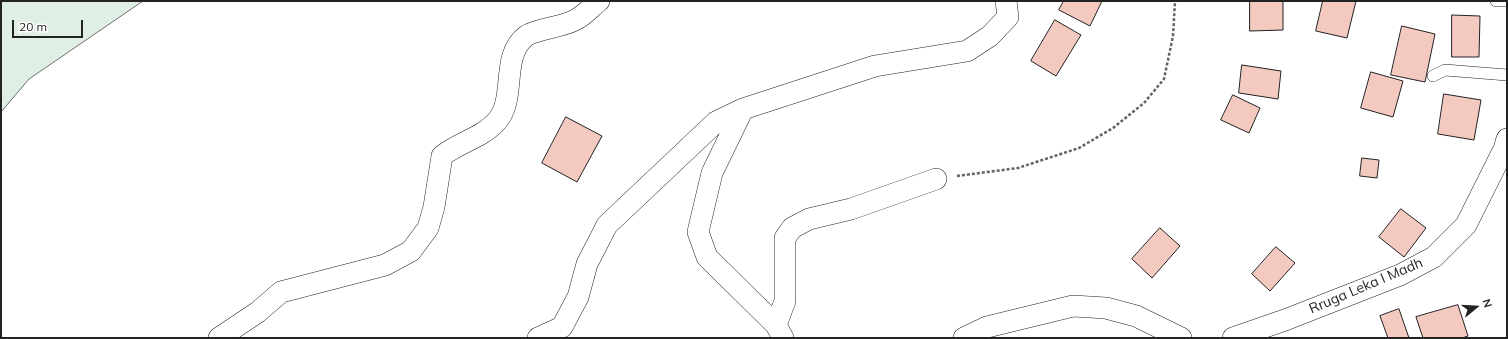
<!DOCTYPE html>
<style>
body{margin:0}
#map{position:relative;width:1508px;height:339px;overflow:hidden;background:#fff;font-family:Mulish,sans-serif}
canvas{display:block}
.frame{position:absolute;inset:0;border:2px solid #222;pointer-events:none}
.north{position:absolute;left:1456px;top:287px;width:40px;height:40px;-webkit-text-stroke:3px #fff;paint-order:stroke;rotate:72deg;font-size:11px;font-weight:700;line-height:16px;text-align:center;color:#222}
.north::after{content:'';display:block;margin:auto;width:14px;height:18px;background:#222;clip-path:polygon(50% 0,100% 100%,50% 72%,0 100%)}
.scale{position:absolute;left:12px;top:20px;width:71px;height:18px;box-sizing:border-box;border:2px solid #222;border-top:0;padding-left:5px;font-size:12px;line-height:14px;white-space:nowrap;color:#222;-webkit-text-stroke:3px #fff;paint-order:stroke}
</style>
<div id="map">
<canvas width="1508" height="339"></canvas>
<div class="frame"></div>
<div class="north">N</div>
<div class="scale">20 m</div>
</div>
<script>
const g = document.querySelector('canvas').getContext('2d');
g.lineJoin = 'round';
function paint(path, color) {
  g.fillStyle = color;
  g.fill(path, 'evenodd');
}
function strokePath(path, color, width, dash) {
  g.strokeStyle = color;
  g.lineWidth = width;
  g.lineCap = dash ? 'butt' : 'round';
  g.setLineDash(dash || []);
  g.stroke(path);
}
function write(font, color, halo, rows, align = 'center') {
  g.font = font + ' Mulish,sans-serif';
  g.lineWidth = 3;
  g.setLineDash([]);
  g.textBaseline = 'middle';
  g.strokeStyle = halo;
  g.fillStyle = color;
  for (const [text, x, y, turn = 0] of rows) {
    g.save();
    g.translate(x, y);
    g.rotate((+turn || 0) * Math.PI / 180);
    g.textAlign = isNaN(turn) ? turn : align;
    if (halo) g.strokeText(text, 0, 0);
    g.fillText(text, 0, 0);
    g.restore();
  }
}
const green = new Path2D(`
 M1,1H143L29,79L1,112Z`);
paint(green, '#e0efe3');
strokePath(green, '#6f6f6f', 1);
const building = new Path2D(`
 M1064,1H1102L1090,26L1059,10Z
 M1250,1H1283V30L1250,31Z
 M1323,1H1356L1347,38L1316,31Z
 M1452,15L1480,16L1479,57H1452Z
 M1055,20L1081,35L1056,76L1031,61Z
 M1402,26L1435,34L1425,82L1391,75Z
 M1242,65L1281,71L1278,99L1239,93Z
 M1371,72L1403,81L1393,117L1361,108Z
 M1444,94L1481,100L1474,140L1438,134Z
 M1233,95L1260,108L1249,133L1221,120Z
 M566,117L602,136L577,182L542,163Z
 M1362,158L1379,160L1377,178L1360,176Z
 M1401,209L1426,228L1404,257L1379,237Z
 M1160,228L1180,246L1152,278L1132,259Z
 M1276,247L1295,263L1270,291L1252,274Z
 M1458,305L1468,336L1462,338H1423L1416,317Z
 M1399,309L1409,338H1388L1380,316Z`);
paint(building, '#f3c9c0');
strokePath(building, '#222', 1);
const lane = new Path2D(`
 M1496,1H1507
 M1433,76L1445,70L1507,75`);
const street = new Path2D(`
 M776,325L785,301V238L792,228L809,219L851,209L936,179
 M219,338L258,312L281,292L385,265L411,251L428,228L434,207L442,156C459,142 482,138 497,121C517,98 500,56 526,36C536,29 563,27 575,20C584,16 591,7 599,1
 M538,338L562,327L578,297L587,264L607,225L716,122L743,109
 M783,338L776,325L707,257L698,232L712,173L743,109L875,66L967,51L990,36L1008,17L1006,1
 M964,338L987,327L1073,306L1106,308L1136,316L1181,338
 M1233,338L1285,320L1400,275L1434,257L1466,225L1504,149L1507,139`);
strokePath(lane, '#222', 12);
strokePath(street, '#222', 22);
strokePath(new Path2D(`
 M957,176L1018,168L1079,148L1113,128L1144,103L1164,79L1173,36L1175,1`), '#646464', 2.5, [3, 2]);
strokePath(lane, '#fff', 11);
strokePath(street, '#fff', 21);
write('14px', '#222', '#fff', [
 ["Rruga Leka I Madh",1366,286,-23]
]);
</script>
